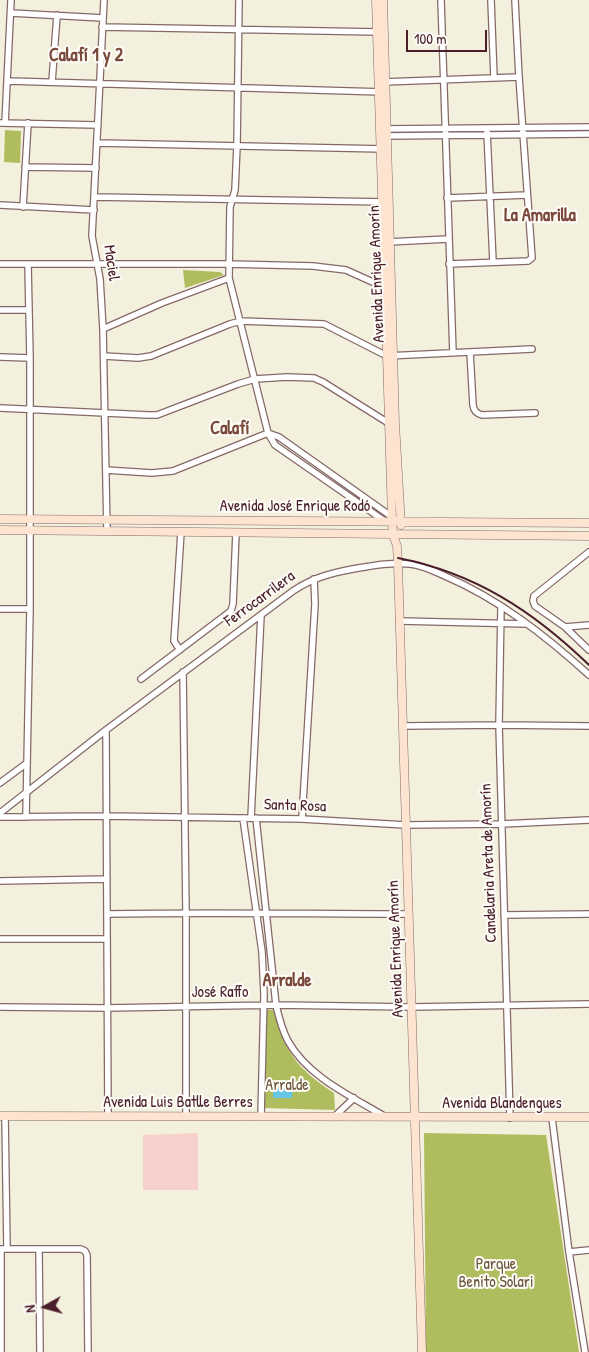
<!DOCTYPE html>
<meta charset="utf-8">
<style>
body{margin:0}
#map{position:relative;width:589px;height:1352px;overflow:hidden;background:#f3f0dd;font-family:"Patrick Hand",sans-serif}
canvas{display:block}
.north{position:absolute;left:20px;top:1282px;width:50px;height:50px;-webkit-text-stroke:4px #fdfcf7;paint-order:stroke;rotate:263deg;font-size:14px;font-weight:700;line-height:20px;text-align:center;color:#4a1f2b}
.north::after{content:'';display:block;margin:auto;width:18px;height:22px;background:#4a1f2b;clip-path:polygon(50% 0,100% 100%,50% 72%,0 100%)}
.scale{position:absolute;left:406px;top:30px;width:81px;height:22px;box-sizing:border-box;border:2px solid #4a1f2b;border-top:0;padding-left:6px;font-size:15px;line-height:18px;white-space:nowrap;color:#4a1f2b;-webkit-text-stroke:4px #fdfcf7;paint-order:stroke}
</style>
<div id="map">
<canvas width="589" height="1352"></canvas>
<div class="north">N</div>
<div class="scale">100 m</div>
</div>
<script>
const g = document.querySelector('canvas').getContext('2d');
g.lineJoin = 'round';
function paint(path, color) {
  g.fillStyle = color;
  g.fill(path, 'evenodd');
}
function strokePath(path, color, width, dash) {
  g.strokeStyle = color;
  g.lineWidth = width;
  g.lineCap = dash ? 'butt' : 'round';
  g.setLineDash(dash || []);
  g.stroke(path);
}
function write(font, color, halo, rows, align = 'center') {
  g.font = font + ' "Patrick Hand",sans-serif';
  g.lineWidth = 4;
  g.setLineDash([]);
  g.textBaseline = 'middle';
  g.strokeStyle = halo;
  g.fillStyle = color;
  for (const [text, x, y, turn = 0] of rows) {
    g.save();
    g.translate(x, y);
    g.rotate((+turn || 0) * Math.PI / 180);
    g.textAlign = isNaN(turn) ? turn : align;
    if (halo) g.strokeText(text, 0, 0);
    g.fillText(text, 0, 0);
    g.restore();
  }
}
paint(new Path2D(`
 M198,1133V1190H143V1135Z`), '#f7d0cb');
paint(new Path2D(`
 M5,130L21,131L20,163L4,162Z
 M183,270L220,272L224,275L185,288Z
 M267,1010H274C287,1054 295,1067 334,1093L335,1110L264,1108Z
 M424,1133L546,1135L579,1352H426Z`), '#afbd5f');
paint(new Path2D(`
 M273,1088H293L292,1098H273Z`), '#65c5e3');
const street = new Path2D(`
 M104,0L92,236L100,279L103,329L107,531
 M239,0L237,146L235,190L230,207L229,278L268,433L275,445L386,522
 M441,0L453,353
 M491,0L494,78
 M11,13L103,18
 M102,27L379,32
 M8,81L383,92
 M52,82L57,15
 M383,82L519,77
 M0,123L98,125
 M5,123L11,0
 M384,129L589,127
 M487,132L493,262
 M384,136L589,134
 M97,143L385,149
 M25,167L96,168
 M94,197L386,202
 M447,198L527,195
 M0,205L94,210
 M23,207L28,123
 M388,242L448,239
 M0,264H228L313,266L346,270L377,284L389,286
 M449,264L528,261L532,258L519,77L515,0
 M0,310H29
 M103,329L162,303L229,278
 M470,352L473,405C474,411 476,413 482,415L535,413
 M104,356L138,358L151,356L230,324L241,321L324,324L387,356L532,349
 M0,357L30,358
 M0,408L148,415H157L238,384L255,379L287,377L314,378L323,382L390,424
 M268,433L279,437L395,519
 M106,470L152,473L173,471L268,433
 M589,552L534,596L533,601L535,606L565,627L589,625
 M501,607L499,725L510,1118
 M0,609H30
 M400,621L527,624
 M565,627L589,650
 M180,650L174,641L181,532
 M183,672L186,913V1116
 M141,679L231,611L233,604L236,533
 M403,726L499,725L589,726
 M106,730L108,1116
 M0,783L27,763
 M0,813L106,730L293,591C312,578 331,573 353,569C371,566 391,562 410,564C422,565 434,571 445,576C499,599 546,636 589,675
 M0,817L106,816L302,819L406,825L501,824L589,820
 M26,817L30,609V358L28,264
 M243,818L262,952L264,994L261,1116
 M251,818L261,615
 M256,818L276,1005C279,1018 282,1030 288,1041C308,1077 351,1096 384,1116
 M302,819L315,604L314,579
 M0,881L107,879
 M107,914C207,912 308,914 408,914
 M504,915L589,914
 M0,939H107
 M0,1007L106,1008L276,1005L411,1007L589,1004
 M5,1116L7,1249
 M334,1117L354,1098
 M552,1118L569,1252L585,1352
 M0,1249H81L85,1251L87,1255L88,1352
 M39,1249L40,1352
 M569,1252L589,1250
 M1,1352V1249`);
const secondary = new Path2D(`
 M376,0L392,518L393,535L397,546L398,564L422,1352
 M383,0L395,424L401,525
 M0,519L589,523
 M0,530L589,536
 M0,1116L589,1117`);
strokePath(street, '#856869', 8);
strokePath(secondary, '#856869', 9);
strokePath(street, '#fff', 5.5);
strokePath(secondary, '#fde4d1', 8);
strokePath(new Path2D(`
 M398,558C475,573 533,611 589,665`), '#4a1f2b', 2);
write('16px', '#4a1f2b', '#fdfcf7', [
 ["Maciel",111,263,82],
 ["Avenida Enrique Amorín",377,274,-92],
 ["Avenida José Enrique Rodó",295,507],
 ["Ferrocarrilera",260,599,-36],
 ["Santa Rosa",295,806,2],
 ["Candelaria Areta de Amorín",489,863,-92],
 ["Avenida Enrique Amorín",396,949,-92],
 ["José Raffo",220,993],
 ["Avenida Luis Batlle Berres",178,1103],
 ["Avenida Blandengues",502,1104]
]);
write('16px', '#6d563d', '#fdfcf7', [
 ["Arralde",287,1086],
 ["Parque",496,1265],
 ["Benito Solari",496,1283]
]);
write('bold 18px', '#7a493b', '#fdfcf7', [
 ["Calafí 1 y 2",86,56],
 ["La Amarilla",540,216],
 ["Calafí",230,429],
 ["Arralde",287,981]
]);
</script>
